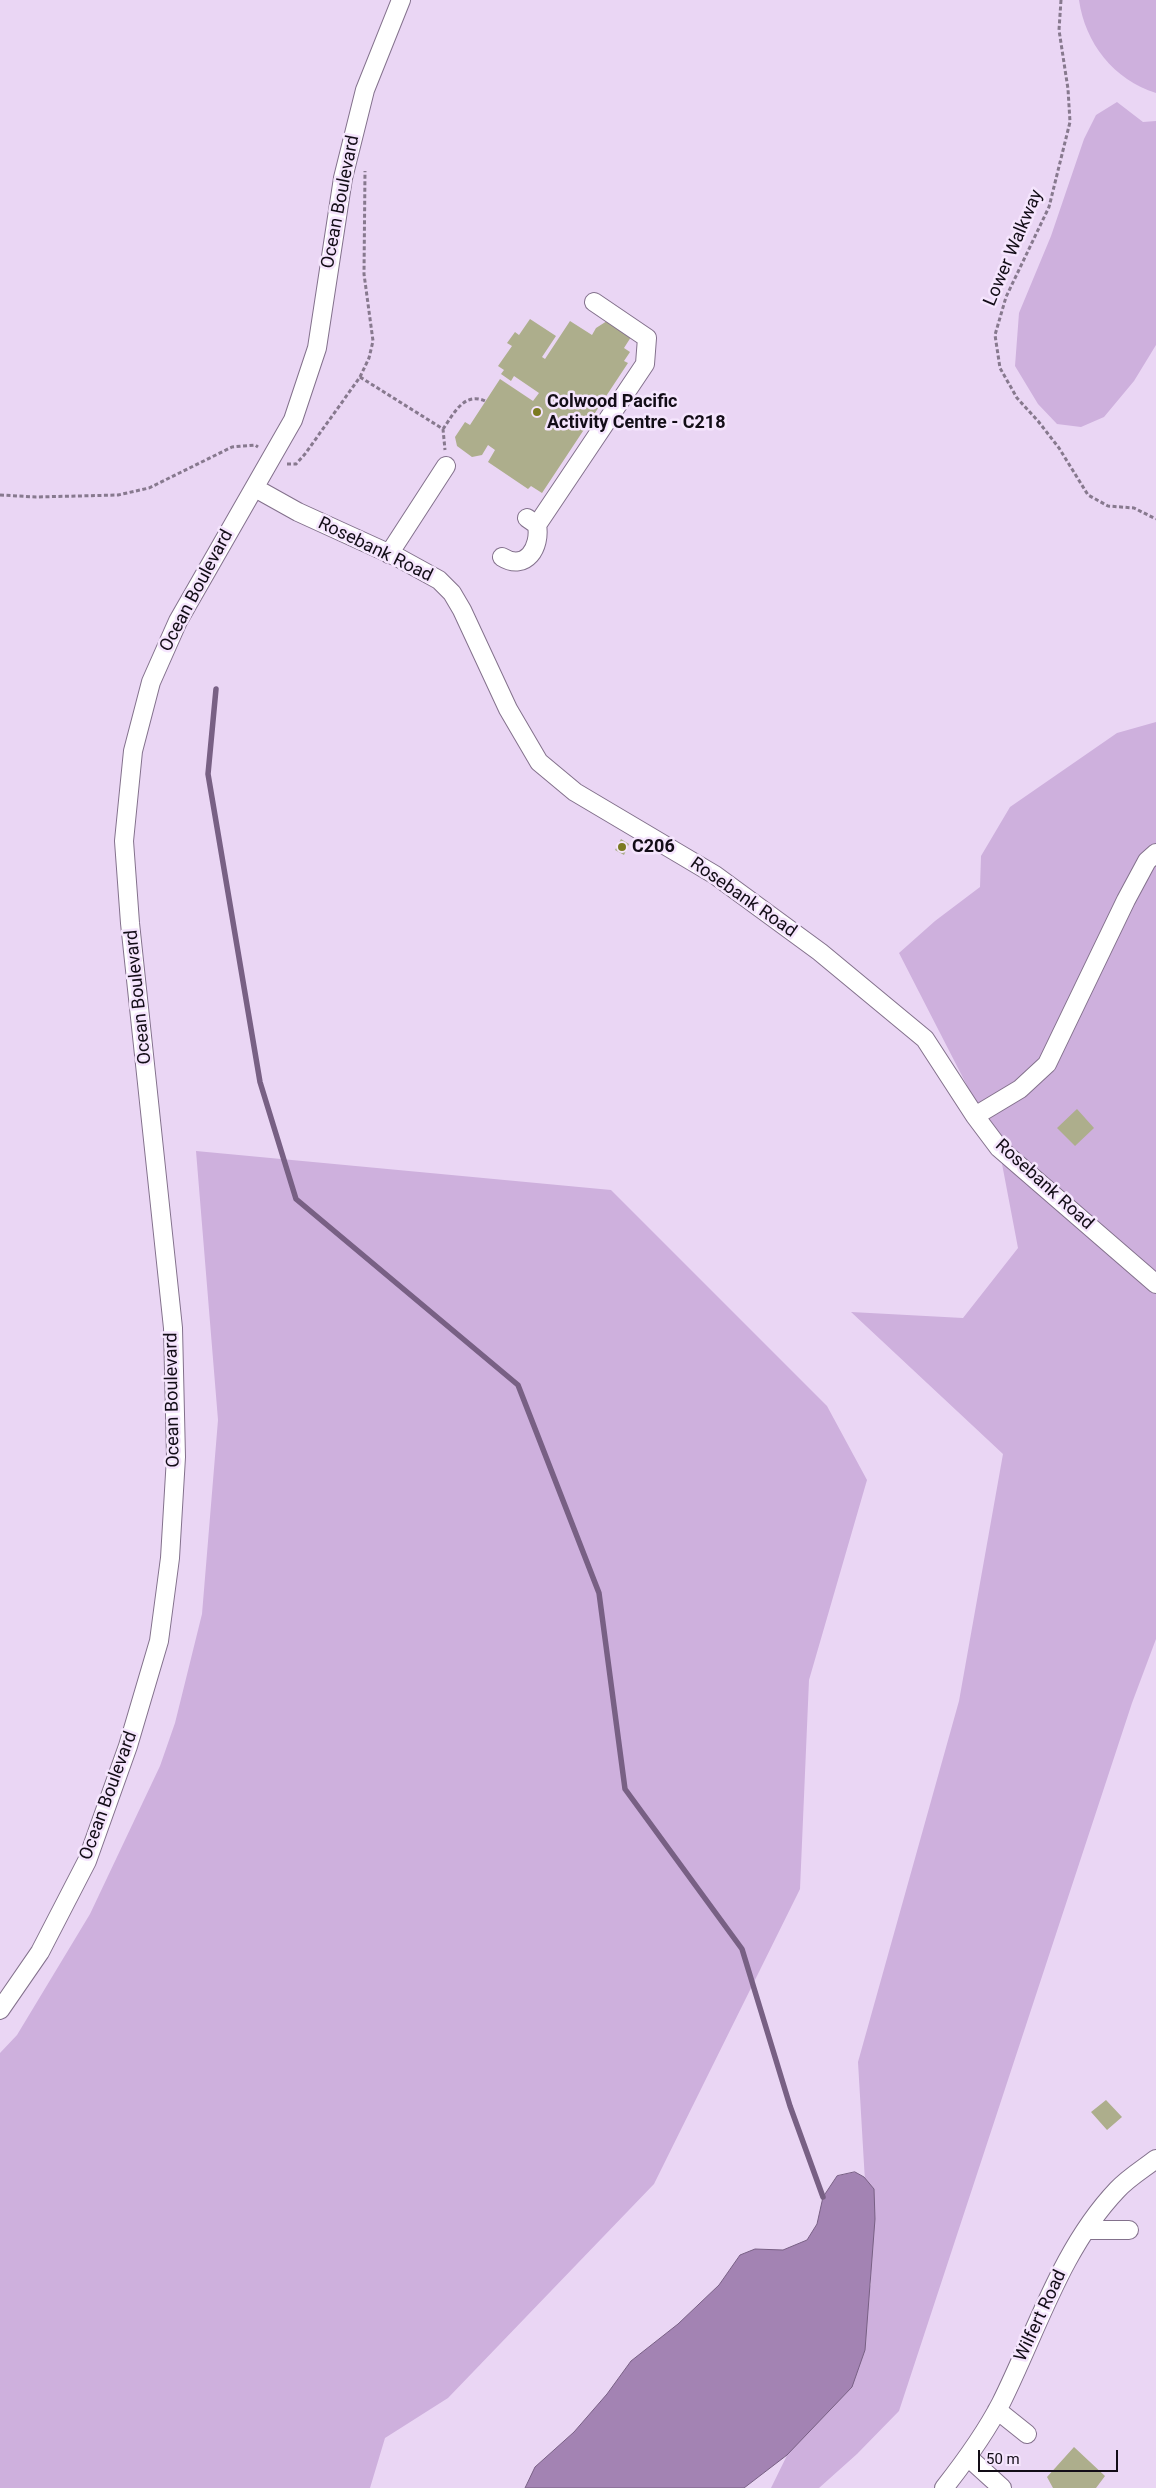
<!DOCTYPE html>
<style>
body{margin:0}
#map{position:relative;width:1156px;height:2488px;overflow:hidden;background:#ead6f4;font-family:Roboto,sans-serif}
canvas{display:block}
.scale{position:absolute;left:978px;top:2450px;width:140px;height:22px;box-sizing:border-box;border:2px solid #130d17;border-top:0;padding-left:6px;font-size:15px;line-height:18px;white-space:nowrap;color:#130d17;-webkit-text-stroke:4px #f5e5fd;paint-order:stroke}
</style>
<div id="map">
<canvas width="1156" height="2488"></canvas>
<div class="scale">50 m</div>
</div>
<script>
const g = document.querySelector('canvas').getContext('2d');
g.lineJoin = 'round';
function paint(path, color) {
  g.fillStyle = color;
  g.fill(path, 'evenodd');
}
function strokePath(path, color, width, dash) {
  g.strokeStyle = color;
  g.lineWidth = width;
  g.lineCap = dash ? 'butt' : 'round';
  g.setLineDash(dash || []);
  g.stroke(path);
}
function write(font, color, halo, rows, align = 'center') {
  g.font = font + ' Roboto,sans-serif';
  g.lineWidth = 5;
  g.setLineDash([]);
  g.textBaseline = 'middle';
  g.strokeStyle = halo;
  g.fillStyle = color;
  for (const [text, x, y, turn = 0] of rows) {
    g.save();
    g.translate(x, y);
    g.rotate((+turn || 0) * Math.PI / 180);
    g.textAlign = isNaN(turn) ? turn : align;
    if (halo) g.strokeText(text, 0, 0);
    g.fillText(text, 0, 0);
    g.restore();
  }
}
paint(new Path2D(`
 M1079,0H1156V93C1114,80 1085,43 1079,0Z
 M1117,102L1143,122L1156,121V345L1134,381L1104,417L1081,427L1057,424L1038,404L1015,366L1019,313L1051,236L1084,139L1096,115Z
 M1156,722V1639L1132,1703L899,2411L857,2454L819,2488H771L871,2284L858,2062L959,1701L1003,1454L851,1312L963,1318L1018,1248L999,1148L899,953L935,921L980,887L981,856L1010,807L1117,733Z
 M196,1151L611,1190L827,1406L867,1480L809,1680L800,1889L654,2184L448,2398L385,2438L370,2488H0V2053L17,2035L90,1914L160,1766L175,1723L202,1614L218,1420Z`), '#ceb0dd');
const water = new Path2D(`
 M855,2172L864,2177L874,2189L875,2219L865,2350L852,2387L787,2455L744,2488H525L535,2467L574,2432L607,2394L631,2361L678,2324L719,2285L740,2255L755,2249L783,2250L807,2240L817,2224L823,2197L837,2176Z`);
paint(water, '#a383b3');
strokePath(water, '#786084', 1);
strokePath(new Path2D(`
 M216,689L208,774L260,1082L296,1199L518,1385L599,1593L625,1789L742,1949L790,2106L823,2197`), '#786084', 5.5);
paint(new Path2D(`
 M530,319L556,336L542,357L545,359L570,321L592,335L596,328L607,321L631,337L624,348L630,352L624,361L628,363L542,493L531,486L528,489L488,462L495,450L488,445L482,455L472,457L457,446L455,437L465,422L470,425L500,379L533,401L539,393L514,376L511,381L501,374L504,370L498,366L512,346L507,343L515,332L519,335Z
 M621,839L629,844L624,855L615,850Z
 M1077,1109L1094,1128L1075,1146L1057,1128Z
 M1106,2100L1122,2117L1107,2130L1091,2112Z
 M1074,2447L1105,2476L1096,2488H1053L1047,2477Z`), '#adae8c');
const minor = new Path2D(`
 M255,488L298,512L399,558L439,580L452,593L462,610L508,709L539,762L575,792L715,875L820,952L925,1039L975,1116L999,1148L1156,1284
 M537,525L645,364L647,338L594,302
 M389,554L446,466
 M502,557C526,572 541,547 537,525L527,518
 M975,1116L1020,1089L1047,1064L1126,900L1147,861L1156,853
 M0,2010L40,1952L87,1861L128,1746L159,1641L170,1558L176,1457L173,1328L130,923L124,841L133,751L151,682L178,621L293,420L317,348L343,178L365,90L401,0
 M1086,2230H1129
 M997,2410L1027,2434
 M968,2457L1002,2488
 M944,2488C966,2460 985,2434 1001,2403C1037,2331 1061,2249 1117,2190C1128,2178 1143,2169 1156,2159`);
strokePath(minor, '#83718c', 20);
strokePath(new Path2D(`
 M1061,0L1059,30L1068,89L1070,122L1049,207L1006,297L995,335L1000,368L1017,398L1038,421L1059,448L1088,495L1108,506L1134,508L1156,519
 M360,377L443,429L445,450
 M443,429C453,415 464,391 485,401
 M287,464H296L305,454L360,377L369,358L373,341L364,274L365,171
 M0,495L36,497L118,495L149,488L232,447L255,445L258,447`), '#87798e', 3, [4, 2.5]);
strokePath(minor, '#fff', 18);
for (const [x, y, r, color] of [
 [537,412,5,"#7b7a21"],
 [622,847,5,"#7b7a21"]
]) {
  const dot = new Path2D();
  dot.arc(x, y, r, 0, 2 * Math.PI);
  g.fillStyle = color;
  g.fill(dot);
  strokePath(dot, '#f5e5fd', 2);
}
write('18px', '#130d17', '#f5e5fd', [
 ["Ocean Boulevard",341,202,-79],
 ["Lower Walkway",1014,248,-67],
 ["Rosebank Road",375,550,26],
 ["Ocean Boulevard",197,591,-62],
 ["Rosebank Road",743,898,35],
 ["Ocean Boulevard",139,997,-96],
 ["Rosebank Road",1044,1185,42],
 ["Ocean Boulevard",173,1400,-91],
 ["Ocean Boulevard",109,1796,-70],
 ["Wilfert Road",1041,2316,-65]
]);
write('bold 18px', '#130d17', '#f5e5fd', [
 ["Colwood Pacific",547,402],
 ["Activity Centre - C218",547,423],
 ["C206",632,847]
], 'left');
</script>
